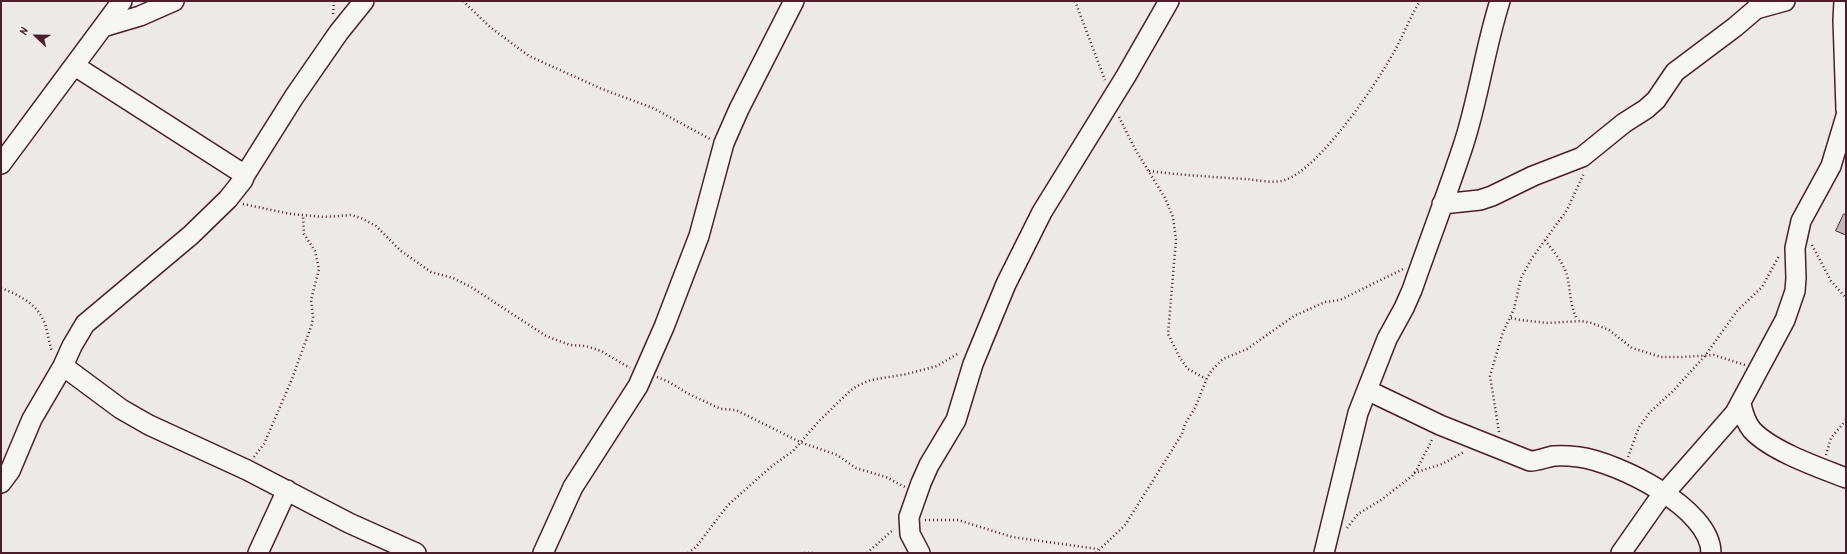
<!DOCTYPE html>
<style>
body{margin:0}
#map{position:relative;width:1847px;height:554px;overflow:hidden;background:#ece9e6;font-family:Kalam,sans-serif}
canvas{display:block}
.frame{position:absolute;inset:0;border:2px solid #4a1f2b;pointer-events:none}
.north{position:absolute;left:16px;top:16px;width:40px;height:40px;-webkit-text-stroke:3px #f6f6f2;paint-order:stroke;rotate:292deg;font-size:11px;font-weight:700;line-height:16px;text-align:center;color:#4a1f2b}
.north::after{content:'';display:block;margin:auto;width:14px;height:18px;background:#4a1f2b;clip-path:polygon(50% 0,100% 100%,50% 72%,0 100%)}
</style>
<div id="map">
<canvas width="1847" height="554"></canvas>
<div class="frame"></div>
<div class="north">N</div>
</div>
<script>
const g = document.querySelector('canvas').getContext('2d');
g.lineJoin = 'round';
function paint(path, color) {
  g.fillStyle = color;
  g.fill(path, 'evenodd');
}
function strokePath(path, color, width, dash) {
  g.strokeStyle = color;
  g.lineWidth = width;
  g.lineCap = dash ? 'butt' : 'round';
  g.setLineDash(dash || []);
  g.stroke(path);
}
const building = new Path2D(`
 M1844,214L1846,215V235L1836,231Z`);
paint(building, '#c4b7b7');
strokePath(building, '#4a1f2b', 1);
const minor = new Path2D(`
 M1844,1L1843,20L1846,110
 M1756,9L1785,1
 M103,27L140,16L174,1
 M75,66L245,175
 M1,164L122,1
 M1442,204L1480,200L1492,196L1533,176L1582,157L1624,123L1646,109L1656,100L1675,72L1735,27L1756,9L1760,1
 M63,366L121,409L149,425L247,470L349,523L416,553
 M1367,390L1440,425L1530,461C1539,461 1546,457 1554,456C1562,455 1571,456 1579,457C1617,462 1711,508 1711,553
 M1741,404C1743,413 1746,423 1752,430C1771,451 1820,468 1846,478
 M1,483L10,471L32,419L63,366L72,346L85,324L191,235L228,199L243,180L245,175L294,97L339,32L364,1
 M258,553L287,490
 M543,553L573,487L638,386L664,327L699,236L724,143L739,109L794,1
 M920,553L910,534L909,517L921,483L929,465L956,420L973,364L1006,284L1042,212L1126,76L1169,1
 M1324,553L1358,413L1387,339L1404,308L1412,290C1429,241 1448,192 1464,143C1479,96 1485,48 1500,1
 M1621,553L1656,503L1735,413L1785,320L1795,291L1796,278L1795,248L1801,221L1831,166L1846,116`);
strokePath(minor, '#4a1f2b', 22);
strokePath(new Path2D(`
 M463,1L490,27L529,56L602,89L653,108L710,139
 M1075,1L1105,80
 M333,14L334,1
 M1119,117L1135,149L1165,198L1173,217L1176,240L1168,334L1180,358L1188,369L1206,379
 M1149,171C1181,175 1213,177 1246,179C1258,180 1273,184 1285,180C1320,168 1375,86 1394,52C1403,36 1410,17 1420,1
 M243,204L291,214L324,217L351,215L361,218L376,226L401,251L431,272L453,278L471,287L546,336L570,345L586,346L601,351L630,368
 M1545,240C1553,251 1563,262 1567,275C1571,292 1569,302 1577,320
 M1812,245L1831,281L1846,298
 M1,288C19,295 38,304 45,324C48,333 49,343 52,351
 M1511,318L1520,320L1548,323L1581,321L1592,323L1609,330L1632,348L1645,352L1661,357H1681L1714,355L1745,365
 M657,377L669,382L687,393L712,405L721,409L736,410L800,442L837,455L856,468L886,477L905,487
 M1499,432L1490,376L1503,332L1514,309L1521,278L1532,258L1567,210L1584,173
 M1826,455L1831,438L1846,420
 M254,457L264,444L292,379L312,324L313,317L311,300L319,269L315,251L304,234L303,215
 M1628,457L1639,427L1650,412L1672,392L1705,356L1737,311L1762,287L1779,256
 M1414,473L1442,464L1464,452
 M925,520H958L1012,537L1098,549
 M1347,528L1358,514L1381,500L1412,476L1417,469L1433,438
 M688,553L696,547L728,505L772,466L793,451L819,421L851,390L859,385L871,380L907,374L937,366L959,353
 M804,553H814
 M867,553L894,529
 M1096,553L1126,524L1132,514L1182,434L1185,424L1195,408L1207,378L1212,370L1223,359L1247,349L1294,316L1325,302L1340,300L1403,269`), '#4a1f2b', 2.5, [1, 3]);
strokePath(minor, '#f6f6f2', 19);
</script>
